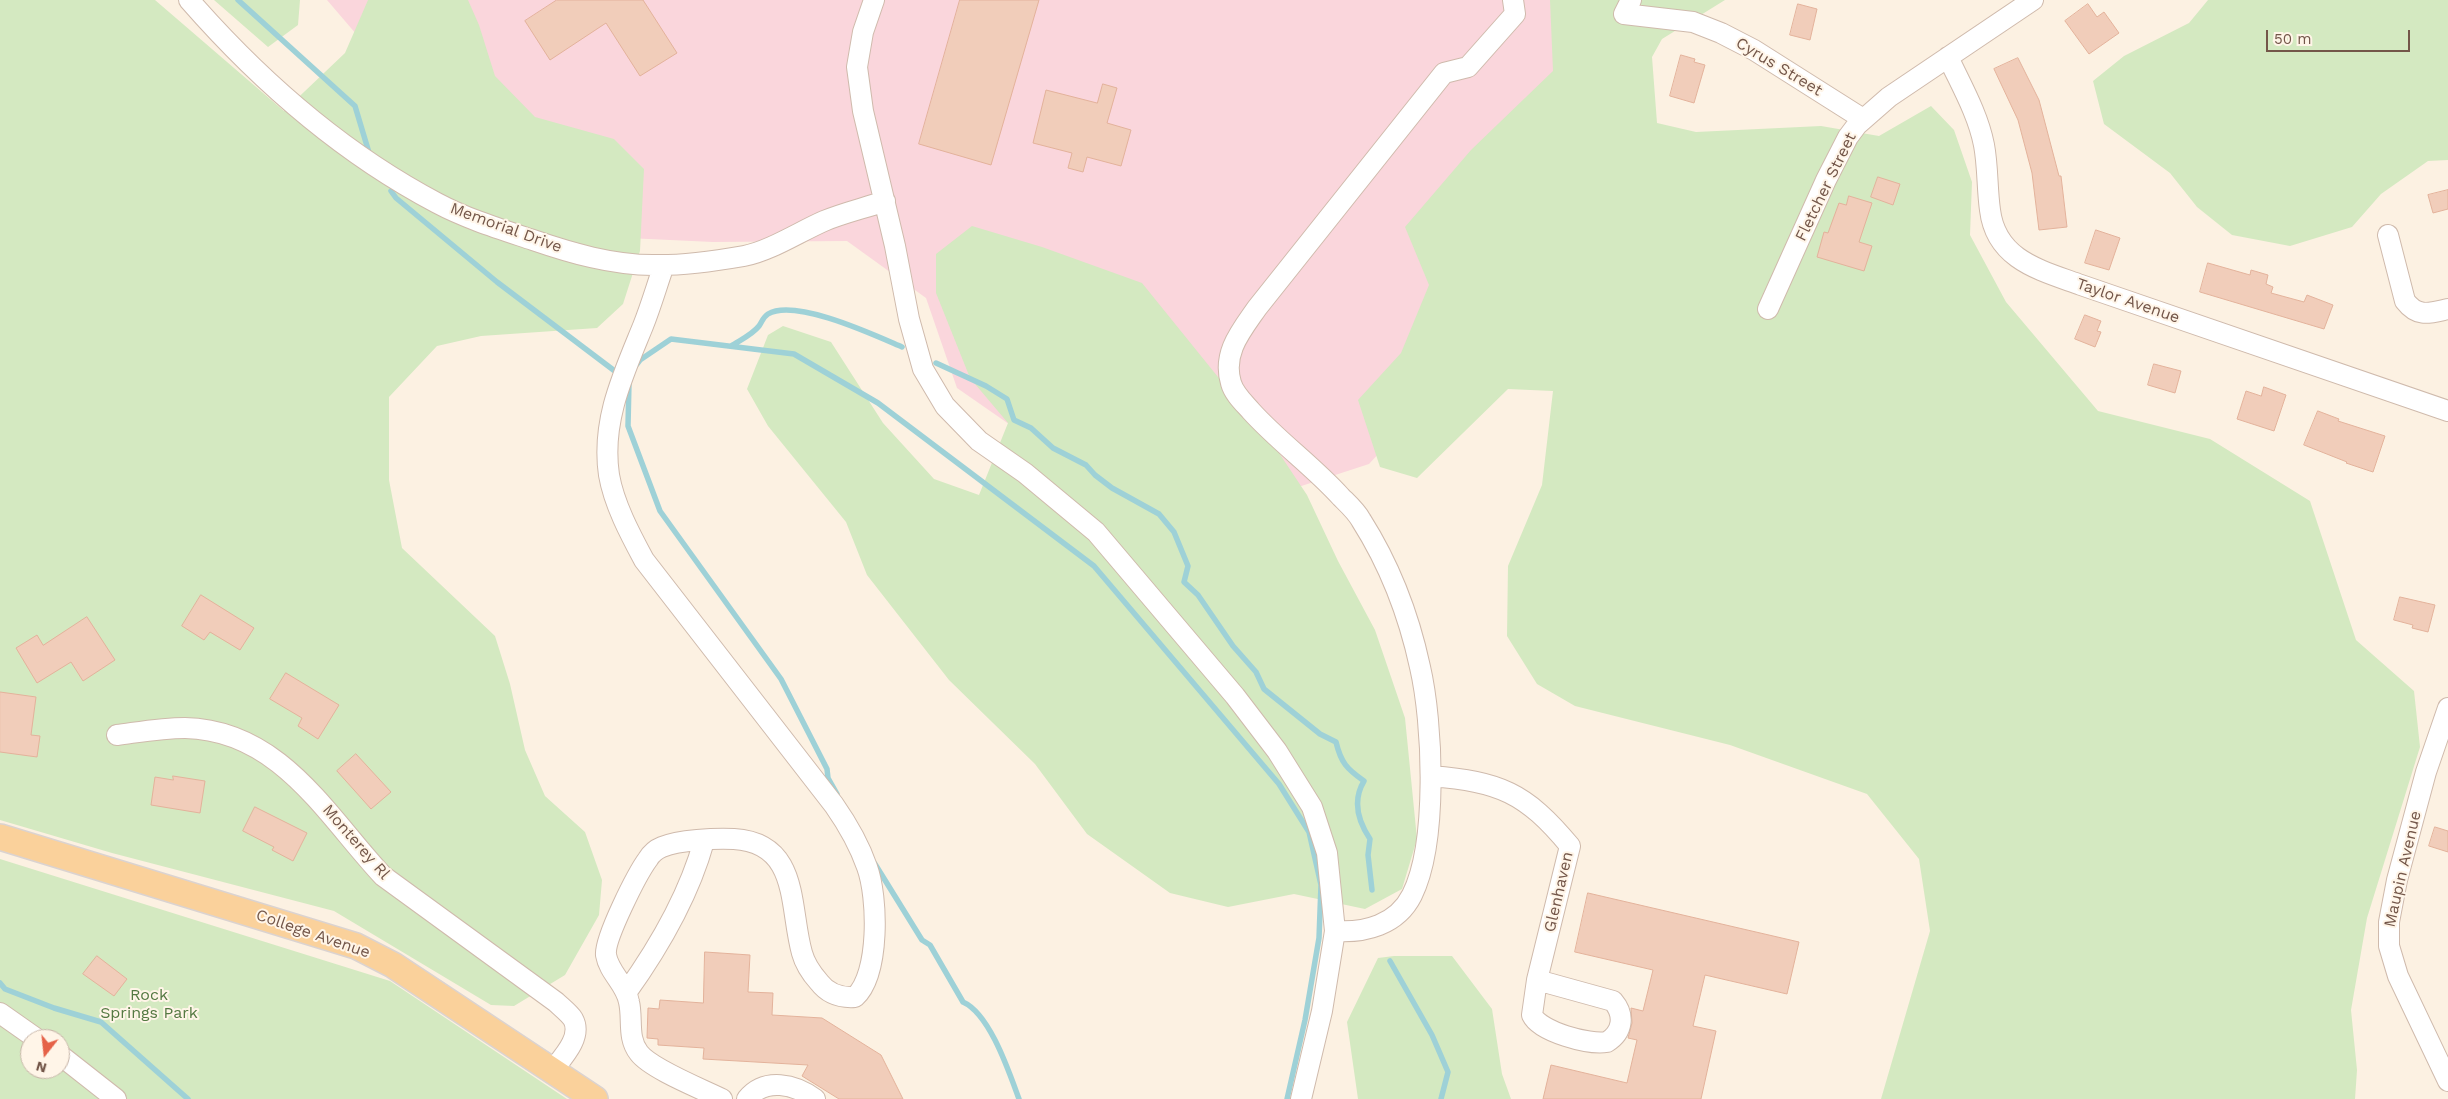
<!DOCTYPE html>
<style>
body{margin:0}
#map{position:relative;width:2448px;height:1099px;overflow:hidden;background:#fcf1e2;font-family:"Work Sans",sans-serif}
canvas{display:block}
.north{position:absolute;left:20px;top:1029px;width:50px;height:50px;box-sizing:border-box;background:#fff5e8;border:1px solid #c7b5a8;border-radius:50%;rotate:196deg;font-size:14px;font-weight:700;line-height:20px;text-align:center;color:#735649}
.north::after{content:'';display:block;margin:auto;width:18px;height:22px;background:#e56248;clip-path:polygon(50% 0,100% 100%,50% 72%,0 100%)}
.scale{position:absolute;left:2266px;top:30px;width:144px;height:22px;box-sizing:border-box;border:2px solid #735649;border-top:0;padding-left:6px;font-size:15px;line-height:18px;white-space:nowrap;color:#735649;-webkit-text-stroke:4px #fff5e8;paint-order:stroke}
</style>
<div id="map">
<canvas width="2448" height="1099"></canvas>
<div class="north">N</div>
<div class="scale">50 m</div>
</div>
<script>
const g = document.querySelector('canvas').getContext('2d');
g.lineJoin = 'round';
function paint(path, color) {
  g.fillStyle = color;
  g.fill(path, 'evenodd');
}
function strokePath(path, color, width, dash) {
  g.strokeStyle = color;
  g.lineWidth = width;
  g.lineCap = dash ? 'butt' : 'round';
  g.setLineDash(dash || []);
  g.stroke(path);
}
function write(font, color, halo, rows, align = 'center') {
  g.font = font + ' "Work Sans",sans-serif';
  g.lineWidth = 4;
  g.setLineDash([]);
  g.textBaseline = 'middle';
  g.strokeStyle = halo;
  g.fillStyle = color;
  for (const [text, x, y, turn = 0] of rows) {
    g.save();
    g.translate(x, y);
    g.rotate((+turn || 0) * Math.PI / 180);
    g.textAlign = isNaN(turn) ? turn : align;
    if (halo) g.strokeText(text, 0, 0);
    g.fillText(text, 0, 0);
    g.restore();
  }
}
paint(new Path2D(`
 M327,0H1602L1452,374L1369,464L1163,531L957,388L926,298L847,241L713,242L627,238L416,104Z`), '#fad6dc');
paint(new Path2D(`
 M0,0H155L284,111L345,53L368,0H468L479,25L495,76L535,117L614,139L644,169L640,251L623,304L597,328L481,336L437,346L389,397V480L402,548L495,636L510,684L525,750L545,796L585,832L602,880L599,915L565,975L514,1006L491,1005L334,911L112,853L0,820Z
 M214,0H300L298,25L268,47Z
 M1550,0H1725L1662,39L1652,57L1657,123L1696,132L1821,126L1879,136L1931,106L1954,130L1972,182L1970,235L2006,302L2098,411L2210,439L2310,501L2356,640L2414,691L2420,747L2367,918L2351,1010L2357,1070L2355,1099H1881L1930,931L1919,859L1867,794L1730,745L1575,706L1537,684L1507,636L1508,566L1542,485L1553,391L1508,389L1417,478L1380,467L1358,400L1401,353L1429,285L1405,227L1471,150L1553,71Z
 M2208,0H2448V160L2428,161L2381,194L2352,227L2290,246L2232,235L2197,207L2170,173L2104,124L2093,81L2124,56L2189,23Z
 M972,226L1042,247L1142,283L1218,377L1249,408L1307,495L1338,561L1375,630L1405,718L1417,839L1402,889L1365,909L1294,894L1228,907L1170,893L1087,834L1035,764L949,680L867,575L846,522L768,426L747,389L768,335L783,326L831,342L883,423L934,479L979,495L1008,423L970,378L936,293V254Z
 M0,859L390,981L567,1099H0ZM30,1039H60V1069H30Z
 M1394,956H1452L1492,1009L1502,1074L1511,1099H1358L1347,1022L1378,958Z`), '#d4e9c1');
strokePath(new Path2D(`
 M238,0L355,106L370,156
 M391,191L396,198L497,282L620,375
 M731,346C740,340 752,335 759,326C762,322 763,317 768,314C795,298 874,335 902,347
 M936,363L986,386L1007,399L1014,420L1031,428L1053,448L1086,465L1095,475L1112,488L1159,514L1174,532L1188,566L1184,582L1198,595L1233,646L1256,672L1264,689L1320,734L1336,742C1341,763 1347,769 1364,781C1352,801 1358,821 1370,839L1368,855L1372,890
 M637,364L640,360L671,339L794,354L878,403L1094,566L1279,784L1309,832L1321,885L1319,938L1305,1020L1287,1099
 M629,382L628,426L660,511L781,679L827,769L828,778L837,794
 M875,864L922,940L930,945L963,1002C990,1014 1009,1072 1019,1099
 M1390,961L1432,1035L1448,1072L1441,1099
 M0,983L5,989L54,1008L101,1022L188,1099`), '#9ed1d7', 5.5);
const building = new Path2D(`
 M557,0H643L677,53L640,76L606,23L550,60L525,21Z
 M960,0H1039L991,165L919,144Z
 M1798,4L1817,9L1810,40L1790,35Z
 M2088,4L2097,17L2104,12L2119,33L2089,54L2065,21Z
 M1681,55L1695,59L1694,62L1705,65L1694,103L1670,96Z
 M2018,58L2039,100L2059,176H2061L2067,227L2039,230L2032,173L2018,120L1994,69Z
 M1103,84L1117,88L1107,123L1131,130L1121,166L1087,157L1083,172L1068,168L1072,153L1033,143L1046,90L1097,103Z
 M1878,177L1900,184L1893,205L1871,197Z
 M2448,190V209L2433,213L2428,195Z
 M1849,196L1872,203L1859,242L1872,246L1864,271L1817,257L1824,232L1828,233L1839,203L1846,205Z
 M2096,230L2120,238L2109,270L2085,263Z
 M2208,263L2250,275L2251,270L2268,275L2266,284L2273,287L2271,293L2304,302L2307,295L2333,305L2324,329L2200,292Z
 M2085,315L2101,321L2097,331L2101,332L2095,347L2075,339Z
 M2154,364L2181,371L2175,393L2148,385Z
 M2264,387L2286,395L2274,431L2237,419L2246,391L2261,396Z
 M2318,411L2339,419L2338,421L2385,436L2373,472L2346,463L2347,462L2304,445Z
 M201,595L254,628L240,650L210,632L204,640L182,626Z
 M2400,597L2435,605L2428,632L2412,628L2413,625L2394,620Z
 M87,617L115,660L83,681L71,662L37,683L16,648L37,635L43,645Z
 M286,673L339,705L318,739L298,726L302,718L270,699Z
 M0,692L36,697L31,735L40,736L37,757L0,752Z
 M356,754L391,792L371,809L337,771Z
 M173,776L205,781L200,813L151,805L155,777L173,780Z
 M255,807L307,833L293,861L272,850L274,847L243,831Z
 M2435,827L2448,831V852L2429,846Z
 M1588,893L1799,942L1787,994L1705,975L1693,1026L1716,1031L1701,1099H1543L1551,1065L1627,1083L1637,1040L1628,1038L1632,1023L1631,1008L1643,1011L1653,970L1575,952Z
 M705,952L750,955L748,992L773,993L772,1015L822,1018L881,1055L903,1099H839L802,1076L808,1065L703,1059L704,1048L658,1045V1039L647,1038L648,1008L659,1009L660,1000L703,1003Z
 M97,956L127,979L114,996L83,974Z`);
paint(building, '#f1cdba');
strokePath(building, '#e3b29b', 1);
const minor = new Path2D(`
 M189,0C259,80 342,153 437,203C467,219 500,229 533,240C571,253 612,265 653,265C683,266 715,261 744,256C770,251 799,232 824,221C843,213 865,208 885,201
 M874,0L863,32L857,67L863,111L895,246L909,319L923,369L945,406L979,441L1025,473L1096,532L1235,696L1277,751L1312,807L1327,853L1335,931L1322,1011L1301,1099
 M1631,0L1624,14L1693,22L1721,33L1754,50L1863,119
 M1948,57C1961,85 1978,114 1984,145C1988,166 1987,189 1990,210C1996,260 2040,270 2081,285L2448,411
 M2388,235L2405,301C2418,318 2430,313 2448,309
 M664,265C657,285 651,306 643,326C623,375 601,421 609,475C614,504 630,534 644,560L834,805C848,825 859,844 867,867C878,897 880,974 855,997C840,998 828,994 819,982C811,973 805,964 802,953C789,907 800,843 734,839C715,838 679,840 662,847C657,849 651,854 648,859C637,874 604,939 606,955C609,973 626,984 629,1002C633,1019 627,1038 639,1053C651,1069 702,1089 722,1099
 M1768,309L1826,180L1848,137L1857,125L1889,97L2033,0
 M2448,708L2426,772L2397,880L2389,922V946L2398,976L2448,1081
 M117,735C140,732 162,728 185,728C280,730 326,815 383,876L556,1002C561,1007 569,1013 573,1019C583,1037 562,1058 552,1071
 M1431,776C1500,782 1525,792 1570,846L1537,980L1532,1015C1540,1032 1589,1045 1607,1042C1623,1032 1625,1015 1613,1001L1537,980
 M1335,931C1365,933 1397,925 1412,895C1438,843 1433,723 1420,667C1409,616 1389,564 1361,520C1356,511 1348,504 1341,497C1313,466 1279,442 1251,411C1244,403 1234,394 1231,383C1222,353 1241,331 1257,308L1444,73L1468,67L1515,14L1513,0
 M626,993C659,947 689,895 704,841
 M0,1013L37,1039
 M60,1055L116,1099
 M747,1099C765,1077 795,1084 815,1099`);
const major = new Path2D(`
 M0,837L356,946L393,965L595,1099`);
strokePath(minor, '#cfbaac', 22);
strokePath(major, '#dbd3d0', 28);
strokePath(minor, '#fff', 20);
strokePath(major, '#fad19b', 25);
write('16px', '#735649', '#fff5e8', [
 ["Cyrus Street",1779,67,31],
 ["Fletcher Street",1826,187,-64],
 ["Memorial Drive",506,228,20],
 ["Taylor Avenue",2128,301,19],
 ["Monterey Rl",356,842,49],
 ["Maupin Avenue",2403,869,-77],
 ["Glenhaven",1559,892,-77],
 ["College Avenue",313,934,19]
]);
write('16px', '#547942', '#fff5e8', [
 ["Rock",149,995],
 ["Springs Park",149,1013]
]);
</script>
